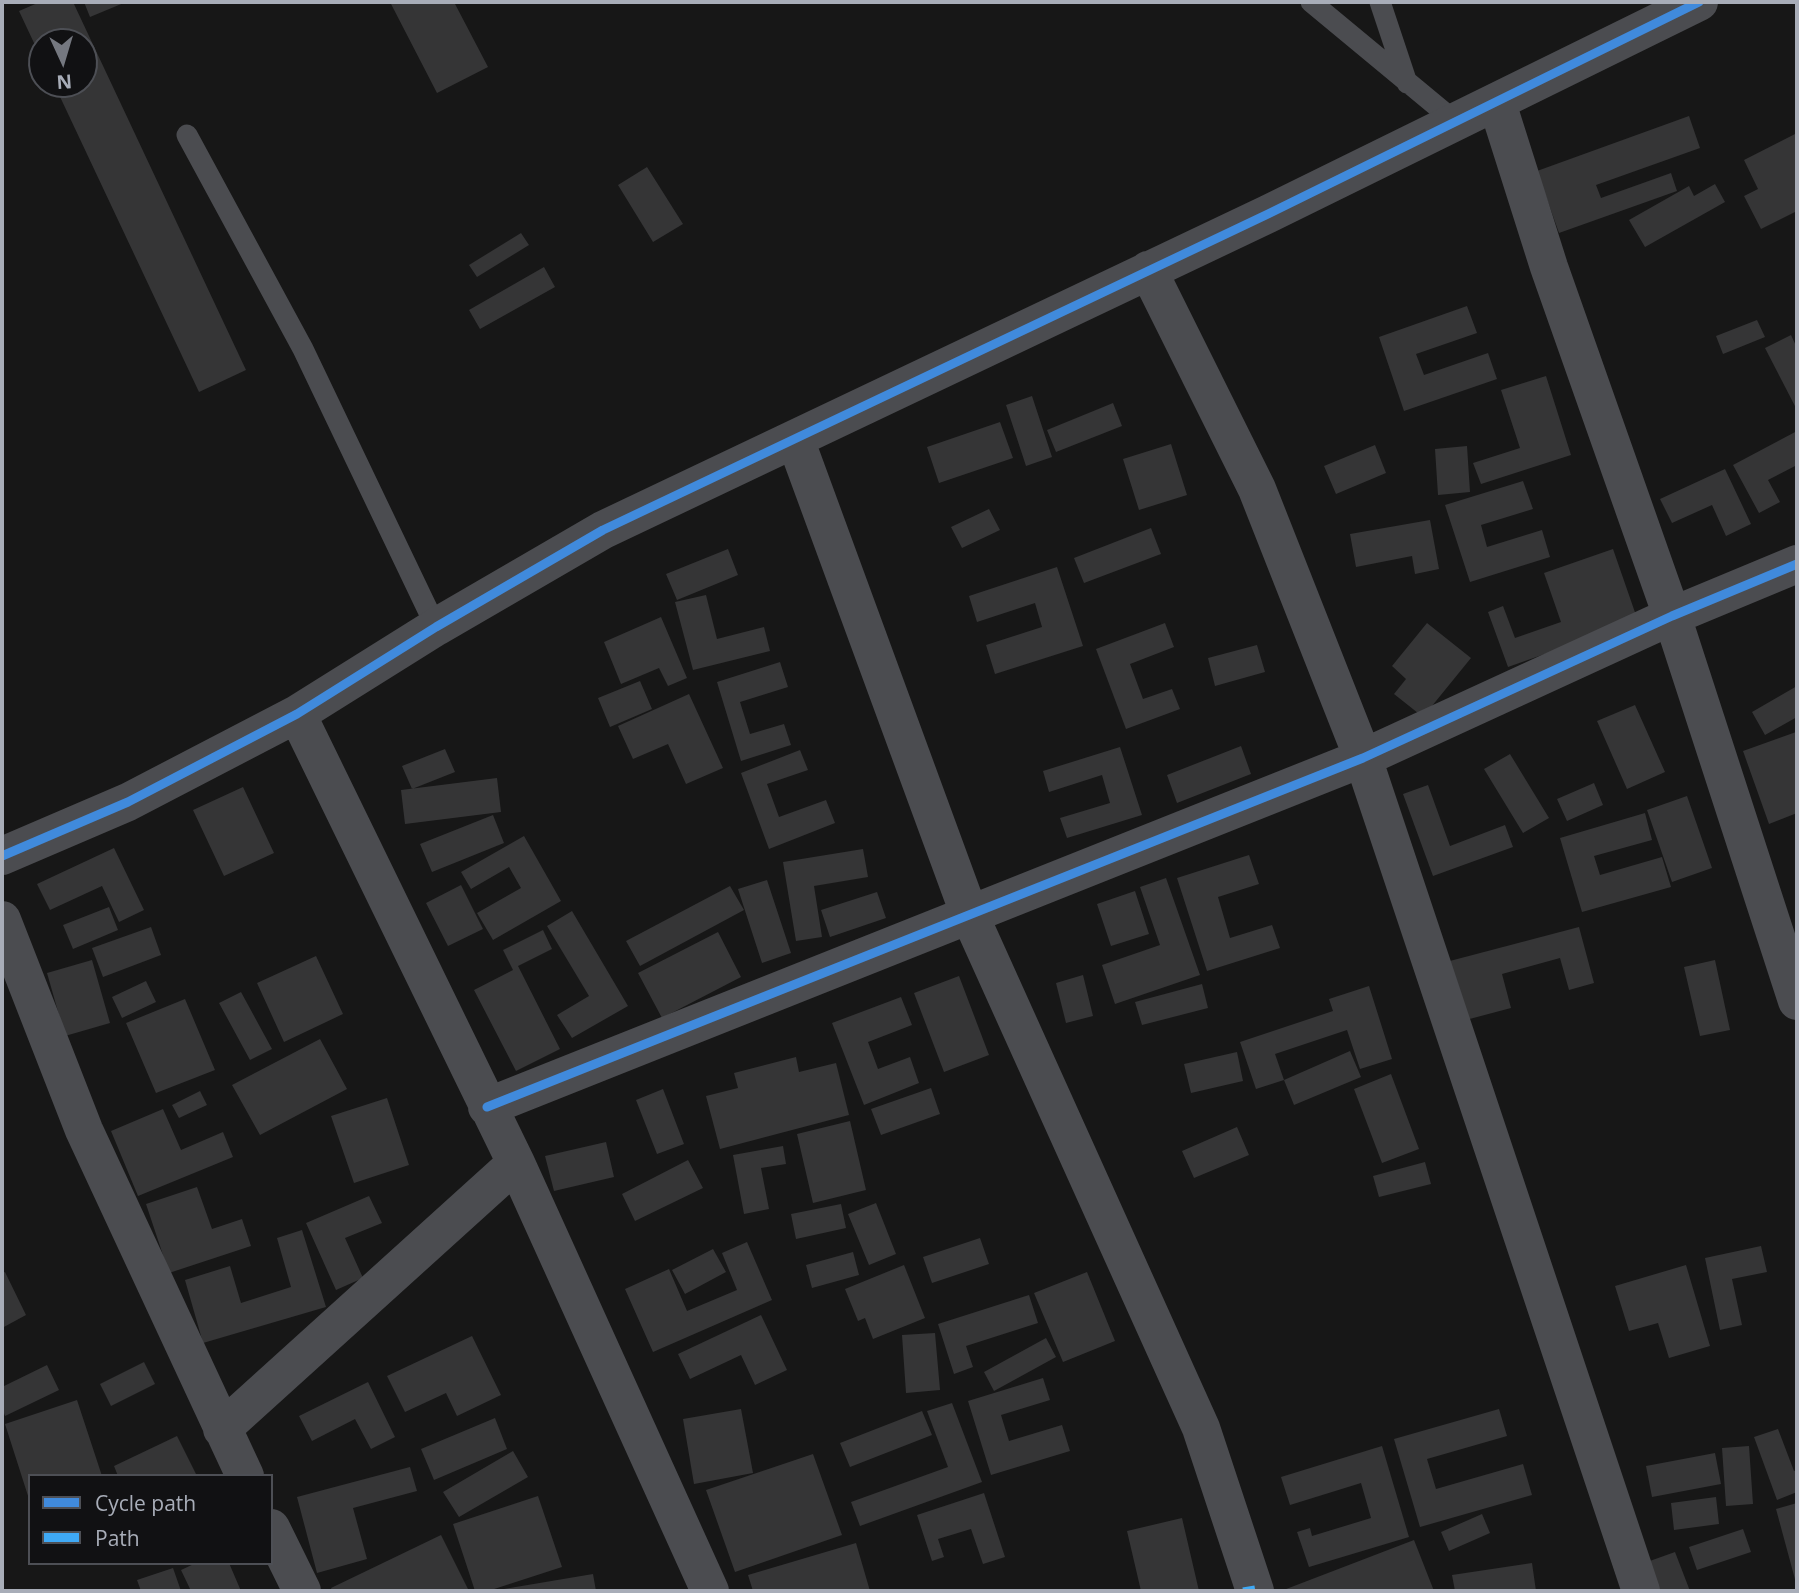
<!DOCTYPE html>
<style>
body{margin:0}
#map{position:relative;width:1799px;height:1593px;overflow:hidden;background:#171717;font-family:"Open Sans",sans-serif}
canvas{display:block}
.frame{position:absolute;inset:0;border:4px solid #a8adb8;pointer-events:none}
.legend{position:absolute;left:28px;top:1474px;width:245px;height:91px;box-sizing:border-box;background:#111113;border:2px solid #4d4f55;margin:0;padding:9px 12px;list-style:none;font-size:21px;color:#a8adb8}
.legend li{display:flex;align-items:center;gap:14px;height:35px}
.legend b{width:35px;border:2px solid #4d4f55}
.north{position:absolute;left:28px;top:28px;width:70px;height:70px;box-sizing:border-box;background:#111113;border:2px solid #4d4f55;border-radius:50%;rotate:176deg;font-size:19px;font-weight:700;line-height:28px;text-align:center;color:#a8adb8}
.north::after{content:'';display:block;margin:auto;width:24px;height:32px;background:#757880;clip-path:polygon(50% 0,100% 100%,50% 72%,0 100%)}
</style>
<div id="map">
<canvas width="1799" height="1593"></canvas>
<div class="frame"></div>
<ul class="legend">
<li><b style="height:9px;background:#408adc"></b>Cycle path</li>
<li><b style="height:9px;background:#3fa9f5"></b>Path</li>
</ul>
<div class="north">N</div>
</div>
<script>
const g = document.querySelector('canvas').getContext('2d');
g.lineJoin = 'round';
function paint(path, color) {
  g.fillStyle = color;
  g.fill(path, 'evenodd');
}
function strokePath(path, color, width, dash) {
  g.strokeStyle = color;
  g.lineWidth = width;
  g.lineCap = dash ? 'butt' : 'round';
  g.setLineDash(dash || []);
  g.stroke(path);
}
paint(new Path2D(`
 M40,2H73L246,370L199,392L54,84H84V42H42V60L19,11Z
 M84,2H126L90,17Z
 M390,2H454L488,67L437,93Z
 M1689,116L1700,148L1596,185L1601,198L1671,173L1677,191L1559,233L1537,171Z
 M1797,133V211L1761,229L1744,196L1758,189L1744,160Z
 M647,167L683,224L653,242L618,185Z
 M1715,184L1725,202L1645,247L1629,220L1689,186L1694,196Z
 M521,233L529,245L477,277L469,265Z
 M544,267L555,287L480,329L469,310Z
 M1467,306L1477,333L1416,354L1424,375L1488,353L1497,379L1404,411L1379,337Z
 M1757,320L1765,337L1723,354L1716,336Z
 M1791,335L1797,348V410L1765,348Z
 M1546,376L1571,455L1481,484L1473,463L1520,448L1501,390Z
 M1032,396L1052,457L1026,466L1006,405Z
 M1113,403L1122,426L1056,452L1047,430Z
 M1000,422L1013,458L939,483L927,447Z
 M1797,431V465L1768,480L1780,502L1759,513L1733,465Z
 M1171,444L1187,495L1139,510L1123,459Z
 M1375,445L1386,473L1336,494L1324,466Z
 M1467,446L1470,492L1438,495L1435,449Z
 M1725,469L1751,524L1726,536L1712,505L1672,523L1660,499Z
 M1523,481L1533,509L1481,525L1487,547L1542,530L1550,557L1470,582L1445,505Z
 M989,509L1000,530L962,548L951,527Z
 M1430,520L1439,569L1415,574L1412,556L1356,567L1350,534Z
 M1151,528L1161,554L1084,583L1074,558Z
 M728,549L738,575L677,600L666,574Z
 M1613,549L1638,621L1508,667L1488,612L1503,606L1515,638L1561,622L1544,573Z
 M1057,567L1083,646L995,674L986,645L1042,627L1035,603L977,622L969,596Z
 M706,595L717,639L764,627L770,651L693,670L675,602Z
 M661,617L687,678L668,686L659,668L621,684L604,642Z
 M1165,623L1174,647L1130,664L1143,699L1172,689L1180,709L1126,729L1096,649Z
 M1427,623L1471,658L1423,717L1394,694L1406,679L1392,666Z
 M1257,645L1265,672L1215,686L1208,658Z
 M780,662L788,687L740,702L750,734L784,724L791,745L741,761L717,682Z
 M640,681L652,709L610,727L598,698Z
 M1797,686V717L1765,735L1752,712Z
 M689,694L723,768L686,784L668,744L633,759L618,726Z
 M1635,705L1665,772L1627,789L1597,721Z
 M1796,732L1797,813L1769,824L1743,751Z
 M1241,746L1251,774L1177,803L1167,775Z
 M1120,747L1142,815L1067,838L1060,818L1110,803L1102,775L1049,792L1043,771Z
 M445,749L455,772L412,789L402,766Z
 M800,750L808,770L767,784L779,817L826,800L835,823L769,849L741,773Z
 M1510,754L1549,818L1523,833L1484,769Z
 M497,778L501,812L405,824L401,790Z
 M1594,783L1603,805L1567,821L1557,799Z
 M1428,785L1450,846L1505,825L1513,847L1433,876L1403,794Z
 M243,787L274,853L224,876L193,810Z
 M1687,796L1712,868L1672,882L1647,810Z
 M1645,813L1652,840L1594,856L1600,875L1662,857L1671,887L1582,912L1560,838Z
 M493,815L504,843L432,872L420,844Z
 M524,836L561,901L493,940L477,913L521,888L509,867L471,889L461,872Z
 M114,848L144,910L119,922L102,886L50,910L37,884Z
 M863,849L868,877L814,886L822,937L796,941L783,862Z
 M1249,855L1259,884L1218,897L1230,938L1272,925L1280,948L1207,971L1177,878Z
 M1166,878L1200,975L1115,1004L1102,965L1160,945L1140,887Z
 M767,880L791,953L762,963L738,889Z
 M461,885L483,929L448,946L426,903Z
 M730,886L744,910L640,966L626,941Z
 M1135,891L1149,934L1111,946L1097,904Z
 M877,892L886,918L830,937L821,910Z
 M109,907L118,930L73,949L63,925Z
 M572,911L628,1006L572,1038L557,1015L589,996L547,926Z
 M151,927L161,955L103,977L92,948Z
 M1579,927L1594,983L1569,990L1560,958L1502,974L1511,1008L1462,1021L1446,962Z
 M543,930L552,949L518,966L560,1049L516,1071L474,990L513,970L503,950Z
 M718,932L741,977L662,1018L638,973Z
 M316,956L343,1014L284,1042L257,983Z
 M92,960L110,1023L65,1036L47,973Z
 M1715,960L1730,1030L1700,1036L1684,967Z
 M1083,975L1093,1016L1066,1023L1056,983Z
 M959,976L989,1055L944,1072L914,993Z
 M146,981L156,1002L122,1018L112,997Z
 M1202,984L1208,1008L1142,1025L1135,1002Z
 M1369,986L1392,1059L1360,1069L1347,1030L1275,1054L1284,1080L1256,1089L1240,1042L1333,1011L1329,999Z
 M241,992L272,1049L250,1060L219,1003Z
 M901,997L912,1025L868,1042L878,1069L910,1057L919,1083L864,1105L832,1023Z
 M185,999L215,1070L156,1093L126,1023Z
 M320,1039L347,1089L260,1135L232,1085Z
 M1350,1051L1361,1077L1294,1105L1284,1080Z
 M1237,1052L1243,1081L1191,1093L1184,1064Z
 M796,1057L799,1072L836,1063L849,1115L720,1149L706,1096L738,1088L734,1073Z
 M1391,1074L1419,1149L1382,1163L1354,1089Z
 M931,1088L940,1114L881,1135L871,1109Z
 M663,1089L684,1144L657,1154L636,1100Z
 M200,1091L207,1105L179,1118L172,1105Z
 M387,1098L409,1165L354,1183L331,1116Z
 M163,1109L181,1150L223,1132L233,1157L138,1196L111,1131Z
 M850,1121L866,1190L813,1203L797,1134Z
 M1237,1127L1249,1155L1194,1178L1182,1151Z
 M606,1142L614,1177L554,1191L545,1156Z
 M783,1146L786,1164L761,1168L769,1209L744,1214L733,1155Z
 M688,1160L703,1188L635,1221L622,1194Z
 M1425,1162L1431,1184L1379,1197L1373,1176Z
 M197,1187L212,1229L242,1219L251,1246L169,1273L146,1204Z
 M369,1196L382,1223L345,1238L363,1278L336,1290L306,1223Z
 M876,1203L896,1254L869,1265L848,1214Z
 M841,1204L846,1228L796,1239L791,1214Z
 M302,1230L326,1307L203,1343L185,1280L230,1266L241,1303L291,1287L277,1238Z
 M980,1238L989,1264L932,1283L923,1257Z
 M747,1242L772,1300L653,1352L625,1289L669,1269L687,1311L737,1290L722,1253Z
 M1761,1246L1767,1272L1732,1279L1742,1325L1720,1330L1705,1258Z
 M713,1249L726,1272L685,1294L672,1270Z
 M853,1252L859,1275L812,1288L806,1265Z
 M904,1265L925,1318L873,1339L865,1318L858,1321L845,1289Z
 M1686,1265L1710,1346L1669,1358L1658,1323L1629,1331L1615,1286Z
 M5,1272L26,1315L2,1328V1273Z
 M1087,1272L1115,1341L1063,1362L1034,1293Z
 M1029,1295L1038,1323L966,1346L973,1367L954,1374L938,1324Z
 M761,1315L787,1370L755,1385L741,1355L690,1379L678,1354Z
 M935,1333L940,1390L906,1393L902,1335Z
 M472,1336L501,1395L457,1416L446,1393L405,1412L387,1376Z
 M1046,1338L1056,1357L994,1391L984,1372Z
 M144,1362L155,1384L111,1406L100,1384Z
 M47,1365L59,1390L5,1416L2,1408V1387Z
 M1043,1378L1050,1400L1001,1415L1009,1441L1062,1425L1070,1451L991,1475L968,1401Z
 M368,1382L395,1437L371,1449L355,1419L312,1441L299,1416Z
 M77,1400L102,1476H30L29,1499L5,1424Z
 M952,1403L982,1482L860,1526L851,1502L948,1467L927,1411Z
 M741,1409L753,1473L694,1484L683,1419Z
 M1499,1409L1507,1436L1427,1459L1436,1489L1523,1464L1532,1495L1420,1527L1394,1439Z
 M922,1411L932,1435L850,1467L840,1443Z
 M495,1418L507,1449L434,1480L421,1449Z
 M1778,1429L1794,1471L1797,1470V1492L1777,1500L1754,1437Z
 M177,1436L197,1476H118L114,1466Z
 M1382,1446L1409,1537L1309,1567L1297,1532L1310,1528L1312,1536L1371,1518L1361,1483L1290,1505L1281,1477Z
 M1749,1446L1753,1504L1726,1506L1722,1448Z
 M513,1451L528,1477L459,1517L443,1492Z
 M1715,1453L1721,1484L1652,1497L1646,1466Z
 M813,1454L842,1535L735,1572L706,1490Z
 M410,1467L417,1491L353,1508L367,1559L317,1573L297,1497Z
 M984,1493L1005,1557L983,1564L971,1529L938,1539L944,1557L932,1561L917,1515Z
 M538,1496L562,1567L488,1591H475L453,1524Z
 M1716,1497L1719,1524L1674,1530L1671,1503Z
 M1797,1503V1583H1796L1776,1509Z
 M1482,1514L1490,1533L1449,1551L1441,1532Z
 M1182,1518L1199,1591H1141L1127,1531Z
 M1743,1529L1751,1552L1697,1570L1689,1547Z
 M441,1535L469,1591H332L331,1588Z
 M1414,1540L1434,1591H1281Z
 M856,1543L870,1591H753L748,1575Z
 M1675,1552L1690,1591H1643L1633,1567Z
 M196,1563H229L241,1591H191L181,1570Z
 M1532,1563L1536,1591H1455L1452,1575Z
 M173,1568L181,1591H141L137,1580Z
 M593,1574L596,1591H498V1590Z`), '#353536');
strokePath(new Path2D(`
 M1311,2L1457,123
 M1380,2L1407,83
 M187,135L303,349L436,627`), '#4b4c50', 21);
strokePath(new Path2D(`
 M1497,103L1549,267L1672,616L1797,1001
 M1148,270L1257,489L1363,758L1641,1591
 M795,439L970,916L1201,1428L1255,1591
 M297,714L516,1163L710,1591
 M2,856L128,802L297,714L436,627L603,530L1268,214L1699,2
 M2,920L84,1130L245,1476
 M487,1107L1363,758L1672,616L1797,564
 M222,1429L516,1163
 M271,1528L302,1591`), '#4b4c50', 38);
strokePath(new Path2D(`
 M1243,1591L1255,1589`), '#3fa9f5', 7, [14, 7]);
strokePath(new Path2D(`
 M2,856L128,802L297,714L436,627L603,530L1268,214L1699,2
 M487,1107L1363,758L1672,616L1797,564`), '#408adc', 9);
</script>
